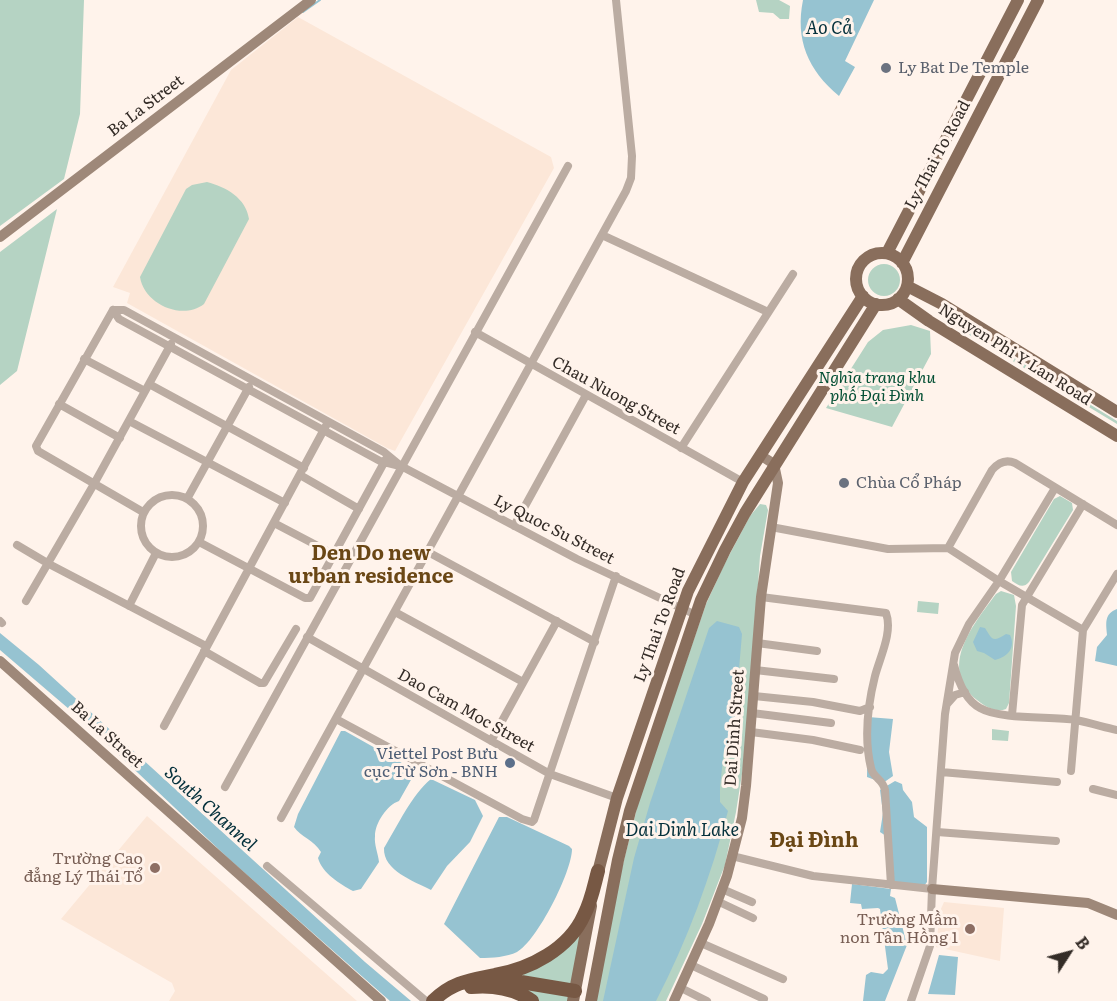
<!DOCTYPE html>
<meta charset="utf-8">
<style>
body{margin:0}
#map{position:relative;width:1117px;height:1001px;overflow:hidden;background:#fff3eb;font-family:Literata,serif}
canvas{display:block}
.north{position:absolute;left:1039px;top:923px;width:60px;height:60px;-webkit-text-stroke:4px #fff3eb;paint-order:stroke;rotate:54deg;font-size:16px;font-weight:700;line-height:24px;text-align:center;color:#342c27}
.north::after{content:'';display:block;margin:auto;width:21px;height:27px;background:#342c27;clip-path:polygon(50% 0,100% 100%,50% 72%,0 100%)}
</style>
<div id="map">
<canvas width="1117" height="1001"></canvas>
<div class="north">B</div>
</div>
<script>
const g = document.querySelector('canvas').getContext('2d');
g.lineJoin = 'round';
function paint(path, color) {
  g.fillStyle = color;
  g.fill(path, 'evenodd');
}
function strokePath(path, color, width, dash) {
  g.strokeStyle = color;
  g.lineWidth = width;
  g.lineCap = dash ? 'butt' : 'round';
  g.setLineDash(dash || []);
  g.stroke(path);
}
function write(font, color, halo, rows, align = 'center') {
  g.font = font + ' Literata,serif';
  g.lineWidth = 6;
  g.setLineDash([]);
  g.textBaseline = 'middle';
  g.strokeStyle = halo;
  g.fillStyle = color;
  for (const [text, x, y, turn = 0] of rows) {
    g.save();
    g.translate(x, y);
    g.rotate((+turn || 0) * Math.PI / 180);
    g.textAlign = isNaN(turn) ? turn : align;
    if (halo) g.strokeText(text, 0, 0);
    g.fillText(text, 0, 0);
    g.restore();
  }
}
paint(new Path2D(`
 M298,17L551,157L554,168L395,451L387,448L127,303L130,293L113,287L231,70Z
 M147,816L357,1001H169L175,991L172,983L61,919Z
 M944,902L1004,908L1000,961L936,947L940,911Z`), '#fce7d8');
paint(new Path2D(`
 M0,0H84L80,114L64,179L0,226Z
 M756,0H779L790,6L789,19H780L773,13L759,12Z
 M207,182C226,187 246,198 249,219L204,304C182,321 144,304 140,277L186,189L192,185Z
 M57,209L17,371L0,385V252Z
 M868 280a16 16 0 1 1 32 0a16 16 0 1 1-32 0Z
 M944,315L1117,421V424L943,319L942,316Z
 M911,325L930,331L931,354L892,427L826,408L868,342L883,330Z
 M1060,496L1072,503L1073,510L1029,582C1023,589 1018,585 1012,581L1011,572L1054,499Z
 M760,504L766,505L768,510L760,556L747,742L736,812L725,865L702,924L666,1001H596L615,896L640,796L706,604L725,563L750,516Z
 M1001,591L1014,595L1016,606L1009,703L1006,709C996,713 986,707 977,700C937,667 974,624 996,594Z
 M918,601L939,603L938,614L917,612Z
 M992,729L1009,731L1008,741L992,740Z
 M584,923L573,986L513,976Z
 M506,983L568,995L570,1001H537Z`), '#b5d3c3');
paint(new Path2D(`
 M803,0H874L845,61L855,67L839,96C808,70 795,40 803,0Z
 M1117,609V666L1095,661L1097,647L1107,635C1106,623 1104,614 1117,609Z
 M717,621L739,627L742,634L733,740L727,744L724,751L720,786V802L728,811C711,876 687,941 656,1001H603L634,858L650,803L709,628Z
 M980,627L985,628C992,639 992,643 1006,634L1010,635C1016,647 1008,657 995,660L984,653L977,651L973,642Z
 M0,633L39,665L365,962L411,1001H390L229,859L83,721L0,650Z
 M868,717L893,719L889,752L893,776L883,783L876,782L875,780L867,777Z
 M341,731H345L416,771L399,801C387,805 375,823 375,836C374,845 378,853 379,862L361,889L353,891C340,884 322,873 318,858L321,852C314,840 301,837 294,827L298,814Z
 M431,779L475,800L483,816L470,842L447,866L431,890C414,881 383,871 384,848C397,827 412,794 431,779Z
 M895,781L902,784L903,790L912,802L914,817L927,827V882L924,886L891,881L886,836L880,832L883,813L880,790Z
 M499,817H507L569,846L572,849C572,872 537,941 517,952C507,957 492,958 480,958L444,924Z
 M852,884L891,889L890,896L895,898L907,945L885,1001H863L866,975L871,972L883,974L888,969L880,909L878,908L862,909L861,904L850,903Z
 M939,955L958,957L955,995L928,994Z`), '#96c3d1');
strokePath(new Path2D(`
 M303,12L320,0`), '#96c3d1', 2);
strokePath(new Path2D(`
 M602,235L768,312
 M113,310H124L384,452L401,466L577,559L696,615
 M113,310L119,319L380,461L400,466
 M113,310L36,446L38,451L143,512
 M475,332L743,482
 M84,359L145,391
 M149,384L304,468
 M59,404L120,438
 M129,421L285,503
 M681,448L793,274
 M300,475L359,509
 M141 526a31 31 0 1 1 62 0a31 31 0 1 1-62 0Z
 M187,499L249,387
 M274,523L335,555
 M514,526L586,395
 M771,527L888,549L948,548L999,581L1083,630
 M199,542L305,598H310L386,459
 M17,545L49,564L206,646
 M948,548L992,470C998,463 1006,459 1015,463L1117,525
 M428,552L595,642
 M761,597L886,613C893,632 880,657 875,676C868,704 864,739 871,768C873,778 883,779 885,790L891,885
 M26,601L94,484L171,344
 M129,606L156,553
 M395,612L523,682
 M0,621L2,623
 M307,637L550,774L617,798
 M757,643L817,651
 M204,651L260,683H264L296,629
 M954,665C958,681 965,700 980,708C1001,720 1051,716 1076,720C1090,723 1104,727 1117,730
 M755,670L834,679
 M754,696L813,702L860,711L870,707
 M947,704L955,695L965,692
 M752,713L831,723
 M1012,715L1022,605L1083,504
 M336,719L522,819L532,822L534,820L616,576
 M164,726L328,422
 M751,732L813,740L860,750
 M491,741L557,621
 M1071,771L1083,630L1117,574
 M941,772L1057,782
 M225,787L568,166
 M1093,789L1117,795
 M281,818L626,191L631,178L632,156L616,0
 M937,832L1056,841
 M732,856L813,876L932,889
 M267,866L426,1001
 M722,889L752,902
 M717,901L753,918
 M701,943L783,979
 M691,965L764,999
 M681,988L707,1001
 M911,1001L930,946L932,889L945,714L955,653L969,624L999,581L1055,488`), '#bbaca2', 8);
strokePath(new Path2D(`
 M0,237L311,0
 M0,661L381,1001
 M932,889L1088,903L1117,915
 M674,1001L709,924L727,876L742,818L746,786L761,597L778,483L774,464L760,455`), '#9e8879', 10);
strokePath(new Path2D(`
 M887,253L1018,0
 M856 279a26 26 0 1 1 52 0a26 26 0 1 1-52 0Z
 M902,263L1038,0
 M907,286L942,304L1117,412
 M898,299L929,321L1117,436
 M596,880L617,798L688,591L743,482L863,296
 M573,1001L591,906
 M591,1001L618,860L630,811L701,600L725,550L745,513L876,304`), '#896e5c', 12);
strokePath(new Path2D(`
 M497,978L575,991
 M471,987C493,985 514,988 532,1001
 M433,1001C452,982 470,980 495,975C530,969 569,949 584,915C591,902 594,886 598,871`), '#775844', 14);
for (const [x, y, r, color] of [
 [886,68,6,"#6b7280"],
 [844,483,6,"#6b7280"],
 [510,763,6,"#5c6f8a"],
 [155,868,6,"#8d6e63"],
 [970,929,6,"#8d6e63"]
]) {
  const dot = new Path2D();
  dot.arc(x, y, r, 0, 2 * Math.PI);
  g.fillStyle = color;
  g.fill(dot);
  strokePath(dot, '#fff3eb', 2);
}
write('16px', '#5b616d', '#fff3eb', [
 ["Ly Bat De Temple",898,68],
 ["Chùa Cổ Pháp",856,483]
], 'left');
write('16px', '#342c27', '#fff3eb', [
 ["Ba La Street",146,106,-37],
 ["Ly Thai To Road",938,155,-62],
 ["Nguyen Phi Y Lan Road",1015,355,32],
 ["Chau Nuong Street",616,396,29],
 ["Ly Quoc Su Street",554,530,27],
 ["Ly Thai To Road",660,625,-70],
 ["Dao Cam Moc Street",466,711,29],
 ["Dai Dinh Street",735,728,-86],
 ["Ba La Street",107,735,42]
]);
write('italic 16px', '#055035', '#fff3eb', [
 ["Nghĩa trang khu",877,378],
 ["phố Đại Đình",877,396]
]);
write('16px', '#4e5e75', '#fff3eb', [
 ["Viettel Post Bưu",498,754],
 ["cục Từ Sơn - BNH",498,772]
], 'right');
write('16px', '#785e54', '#fff3eb', [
 ["Trường Cao",143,859],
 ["đẳng Lý Thái Tổ",143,877],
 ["Trường Mầm",958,920],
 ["non Tân Hồng 1",958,938]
], 'right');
write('italic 18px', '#04303b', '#fff3eb', [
 ["Ao Cả",829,29],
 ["South Channel",210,809,42],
 ["Dai Dinh Lake",682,831]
]);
write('bold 20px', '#6a4715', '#fff3eb', [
 ["Den Do new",371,554],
 ["urban residence",371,577],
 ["Đại Đình",814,841]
]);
</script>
